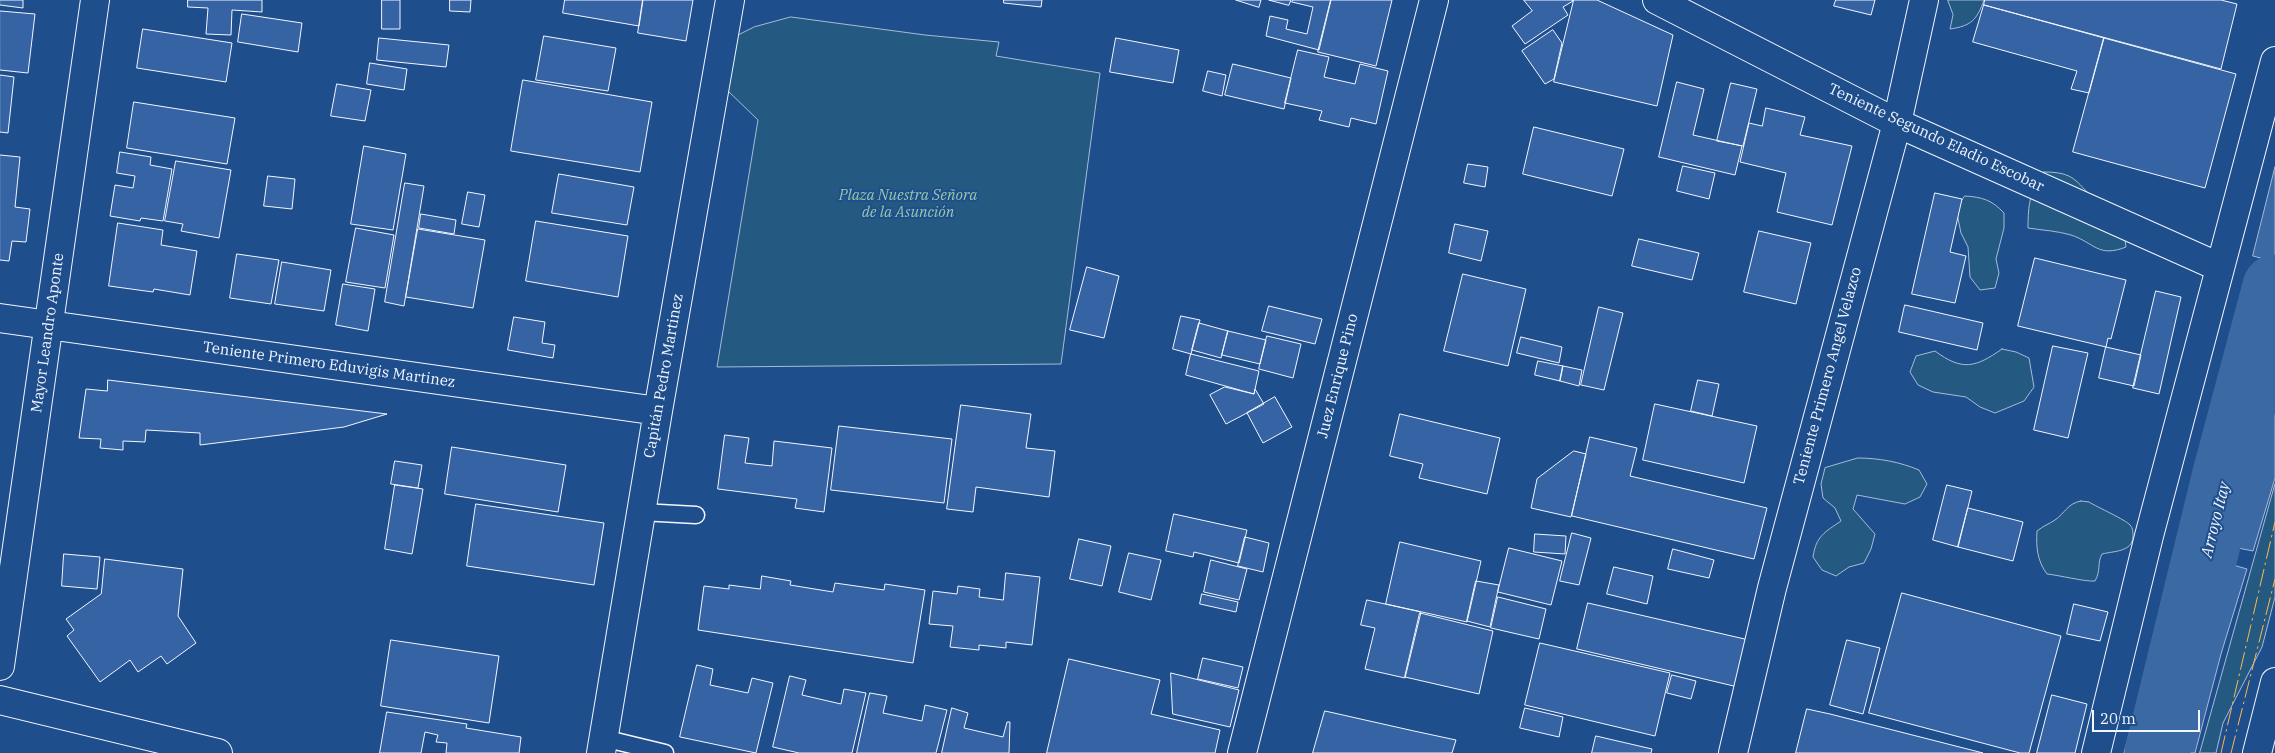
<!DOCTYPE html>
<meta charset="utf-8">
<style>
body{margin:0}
#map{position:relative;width:2275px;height:753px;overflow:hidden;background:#1f4e8c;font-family:"IBM Plex Serif",serif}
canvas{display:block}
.scale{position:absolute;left:2092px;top:710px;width:108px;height:22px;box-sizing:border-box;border:2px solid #f2f6ff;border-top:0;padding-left:6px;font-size:15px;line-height:18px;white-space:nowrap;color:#f2f6ff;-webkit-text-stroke:4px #1f4e8c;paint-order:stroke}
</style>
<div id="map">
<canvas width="2275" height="753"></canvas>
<div class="scale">20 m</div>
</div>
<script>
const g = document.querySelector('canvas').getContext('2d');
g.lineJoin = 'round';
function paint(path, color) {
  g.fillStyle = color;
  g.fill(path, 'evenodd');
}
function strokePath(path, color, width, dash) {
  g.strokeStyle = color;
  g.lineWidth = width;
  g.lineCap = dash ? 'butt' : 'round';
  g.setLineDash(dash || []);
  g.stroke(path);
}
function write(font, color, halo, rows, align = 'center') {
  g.font = font + ' "IBM Plex Serif",serif';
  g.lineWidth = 4;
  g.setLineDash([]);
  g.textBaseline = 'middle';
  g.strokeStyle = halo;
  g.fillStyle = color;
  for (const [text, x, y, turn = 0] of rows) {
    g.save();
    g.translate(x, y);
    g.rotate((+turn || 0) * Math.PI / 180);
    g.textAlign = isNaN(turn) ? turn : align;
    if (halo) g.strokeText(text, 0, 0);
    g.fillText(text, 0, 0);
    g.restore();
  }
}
const green = new Path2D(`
 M1948,0H1984C1977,20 1971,26 1950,29L1953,15Z
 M791,17L925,35L999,42L996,56L1100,73L1061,364L717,367L758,120L726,89L736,36L754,27Z
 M2044,172C2075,172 2075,181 2095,200C2102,208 2113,213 2122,218L2126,247C2098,258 2095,243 2071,235C2058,231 2041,230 2028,228C2028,205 2030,189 2044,172Z
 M1965,196C1982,197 1992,200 2004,213V228L1996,259L1999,273L1995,288L1980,290L1970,277L1968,247L1961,233L1956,209Z
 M2002,349L2016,352L2029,358L2034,387L2024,401L1995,413L1980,407L1966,397L1933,392L1918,385L1910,372L1916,356L1935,351C1962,371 1975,368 2002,349Z
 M1858,458C1879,458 1900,462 1919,470L1927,484L1920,497L1905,504L1857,495L1853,509L1875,534L1871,549L1864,563L1849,567L1836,576L1822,570L1813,557C1816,536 1825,532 1841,521L1835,508L1823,498L1821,484L1825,468Z
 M2275,484V597L2262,647L2223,723L2216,753H2200Z
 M2081,501L2089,502C2097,507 2126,520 2130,525C2133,528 2133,533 2133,537C2132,552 2114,551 2102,554C2097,563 2101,571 2095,581C2086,582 2058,575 2047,574C2037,561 2036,546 2037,531C2043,526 2049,524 2055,520C2065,513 2068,503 2081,501Z`);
paint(green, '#245a82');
strokePath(green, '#a8bbd7', 1);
const water = new Path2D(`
 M2275,167V262L2253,256Z
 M2250,268L2275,275V478L2253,551L2238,548L2233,565L2247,569L2221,654L2195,753H2124L2178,550L2232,565L2237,548L2183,535Z`);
paint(water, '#3b69a3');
strokePath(water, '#a8bbd7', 1);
strokePath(new Path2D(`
 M2157,753L2225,474L2275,287`), '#3b69a3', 65);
const building = new Path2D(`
 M0,0H23V8L0,5Z
 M188,0H262V12L232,10L231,35L206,34L208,8L188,7Z
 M382,0H400V29H382Z
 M450,0H471L470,12L450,11Z
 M565,0H643L639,26L563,13Z
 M643,0H693L686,41L638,33Z
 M1004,0H1042L1041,7L1004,3Z
 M1236,0H1261L1259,7Z
 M1269,0H1291L1289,5Z
 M1293,0H1331L1319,50L1266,36L1270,16L1288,20L1286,29L1307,34L1313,7L1292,2Z
 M1331,0H1392L1376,66L1318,52Z
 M1524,0H1572L1573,1L1563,7L1568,15L1525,44L1512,26L1532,11Z
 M1574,0H1597L1673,35L1657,106L1554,82Z
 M1836,0H1875L1871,15L1834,6Z
 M1985,0H2221L2237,4L2221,69L1984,5Z
 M1984,5L2104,38L2089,93L2071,89L2077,71L1973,42Z
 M0,11L35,14L28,73L0,70Z
 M242,14L302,23L298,52L238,42Z
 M143,29L232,43L226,82L137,68Z
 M1553,30L1562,43L1554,79L1545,84L1522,51Z
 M544,36L616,48L608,91L536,80Z
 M379,38L449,45L446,67L377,60Z
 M1116,38L1179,50L1173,83L1110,72Z
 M2104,38L2236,74L2205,188L2073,152Z
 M1298,50L1329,57L1324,77L1355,84L1360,64L1388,71L1376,124L1351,118L1349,127L1319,120L1322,111L1285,103Z
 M370,63L407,69L404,90L367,84Z
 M1233,64L1291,78L1284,109L1225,95Z
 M1208,71L1226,75L1222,96L1203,91Z
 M0,75L14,77L8,133L0,132Z
 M523,80L652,102L640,172L511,151Z
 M1677,82L1704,89L1693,135L1742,146L1735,175L1659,157Z
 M1731,83L1757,89L1743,146L1717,141Z
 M337,84L371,90L365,121L331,116Z
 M134,102L235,118L227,164L127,148Z
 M1766,108L1805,117L1800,135L1852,146L1832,225L1777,212L1786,173L1740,162L1749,123L1762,126Z
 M1534,127L1624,149L1612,196L1523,174Z
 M364,146L406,154L393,230L351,224Z
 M120,152L151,157L150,165L172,169L163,221L141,218L140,221L110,216L115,185L133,188L135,176L117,173Z
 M0,155L20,157L15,207L30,209L26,242L12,241L9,261L0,260Z
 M176,161L231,170L219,238L181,231L183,224L165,221Z
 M1468,164L1488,167L1485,187L1464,183Z
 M1683,166L1715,173L1709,199L1677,191Z
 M559,174L634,187L627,225L552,213Z
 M268,176L295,179L292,209L264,206Z
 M405,183L424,186L404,306L385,302Z
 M468,192L485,195L479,227L462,224Z
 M1935,193L1962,199L1950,252L1966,256L1955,303L1912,294Z
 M421,214L456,220L454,234L419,228Z
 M536,221L628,236L618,297L526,281Z
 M118,223L163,230L161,245L197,251L190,295L154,289L153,292L109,286Z
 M1455,224L1488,231L1481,261L1449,253Z
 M356,228L394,235L385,288L346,282Z
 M418,229L485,240L473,308L406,297Z
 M1759,231L1811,243L1796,304L1744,292Z
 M1639,239L1699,253L1692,280L1632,266Z
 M237,254L279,260L271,304L230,298Z
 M2035,258L2126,280L2111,339L2108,338L2106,347L2018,326Z
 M282,262L331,270L324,311L275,304Z
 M1087,267L1119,276L1104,338L1070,330Z
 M1463,274L1526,289L1508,366L1444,351Z
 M343,284L375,289L368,331L336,325Z
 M2156,291L2181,297L2159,394L2133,388Z
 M1905,305L1983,323L1977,350L1899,332Z
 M1269,306L1322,319L1315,344L1262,331Z
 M1599,307L1623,313L1604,390L1581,385Z
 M1181,316L1200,320L1191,354L1173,349Z
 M514,317L545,322L542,343L555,345L553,358L508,350Z
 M1199,323L1228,331L1221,358L1192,350Z
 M1228,331L1266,340L1260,364L1222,355Z
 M1267,336L1301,344L1293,378L1259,369Z
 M1521,337L1562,347L1559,363L1517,353Z
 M2053,346L2088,353L2068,438L2034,430Z
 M2106,347L2141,355L2134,386L2099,378Z
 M1191,354L1259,371L1254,394L1186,375Z
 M1538,361L1563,366L1560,381L1535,375Z
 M1563,366L1582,370L1579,386L1560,381Z
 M108,380L387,414L344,427L200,445V433L146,430L145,442L123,441V450L100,448L101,439L79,438L86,389L107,391Z
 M1698,380L1719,384L1712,416L1691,411Z
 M1225,387L1254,394L1255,389L1264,404L1226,424L1210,395Z
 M1275,397L1292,427L1263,443L1247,413Z
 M1655,404L1757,426L1744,483L1643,460Z
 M961,405L1031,414L1026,448L1055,451L1049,497L976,487L973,512L947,509Z
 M1400,414L1500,438L1487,494L1419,478L1423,464L1390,456Z
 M839,426L952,439L944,503L831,490Z
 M725,435L749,438L745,463L772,466L774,441L832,448L824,512L795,508L797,499L718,489Z
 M1590,437L1637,448L1630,476L1767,508L1754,559L1572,516Z
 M452,447L566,465L558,512L445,494Z
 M1574,451L1586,454L1571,517L1531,508L1537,479Z
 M395,461L422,465L418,488L391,484Z
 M395,485L423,489L412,554L385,549Z
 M1947,485L1972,491L1958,547L1933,540Z
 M476,504L604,523L594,585L467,566Z
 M1968,508L2023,522L2013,561L1958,547Z
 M1174,514L1247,530L1239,563L1194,552L1193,557L1166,551Z
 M1572,533L1591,538L1579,585L1560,581Z
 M1535,534L1566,536L1565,554L1534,552Z
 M1245,537L1269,543L1263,572L1238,566Z
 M1079,539L1111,546L1102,586L1070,579Z
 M1400,542L1481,561L1467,622L1386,604Z
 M1509,548L1562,561L1551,605L1498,592Z
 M1673,549L1714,560L1709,578L1668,569Z
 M1129,553L1161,560L1151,600L1119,592Z
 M64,554L100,557L97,589L62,586Z
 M105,559L183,569L178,616L196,643L167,664L161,656L138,672L130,660L100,682L67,636L74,630L66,619L101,594Z
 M1211,560L1247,569L1239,600L1204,592Z
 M1614,567L1653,576L1647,604L1607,594Z
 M1006,573L1040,577L1032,645L1006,642V648L979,645V650L950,647L953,626L929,624L933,591L957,594L958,586L980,589L979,597L1003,600Z
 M762,576L791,581L790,585L833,592L835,583L884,590L885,584L925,590L913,663L698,630L704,586L729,589V585L760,589Z
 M1476,581L1499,585L1490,627L1467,621Z
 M1902,593L2061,636L2029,753H2020L1869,713Z
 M1202,594L1238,602L1236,612L1200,604Z
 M1498,597L1546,609L1539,639L1491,628Z
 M1367,600L1421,612L1405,678L1365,669L1375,628L1361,625Z
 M1588,603L1749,640L1738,687L1577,649Z
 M2074,604L2108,612L2100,641L2067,634Z
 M1420,613L1493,631L1479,694L1405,677Z
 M391,640L499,656L489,723L381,706Z
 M1847,640L1880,648L1863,714L1830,705Z
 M1540,643L1670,673L1655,736L1525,705Z
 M1203,658L1243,667L1238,688L1198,679Z
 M1069,659L1160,680L1151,714L1220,730L1215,753H1047Z
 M697,665L713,669L710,685L748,693L752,678L773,683L756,753L680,737Z
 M1171,673L1239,690L1230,727L1173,714Z
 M1672,675L1696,681L1691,699L1667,693Z
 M790,676L806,680L802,695L841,704L844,689L866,693L852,753H799L773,747Z
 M870,693L887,696L883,713L922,721L925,705L947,710L936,753H857Z
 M2052,695L2087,704L2075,753H2037Z
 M952,708L968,713L964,728L1003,737L1007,722H1010L1009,753H942Z
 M1525,708L1563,717L1559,737L1520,728Z
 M1807,709L1830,714L1983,753H1796Z
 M1325,711L1414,731L1456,740L1452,753H1313Z
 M387,712L467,724L466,728L521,737L519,753H446L447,743L436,742L438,735L425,732L421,753H380Z
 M1596,736L1652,749L1651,753H1592Z`);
paint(building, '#3563a3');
strokePath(building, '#f2f6ff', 1);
const lane = new Path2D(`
 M641,512L696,515
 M603,738L665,753`);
const street = new Path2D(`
 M1657,0L1897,123L2219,267
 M0,318L658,411
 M0,666L95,0
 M0,700L218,753
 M601,753L658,411L730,0
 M1242,753L1434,0
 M1733,753L1772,588L1897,123L1924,0`);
const secondary = new Path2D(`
 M2096,753L2149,536L2275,61`);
const highway = new Path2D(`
 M2257,753L2275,682`);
strokePath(lane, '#f2f6ff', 19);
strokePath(street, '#f2f6ff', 30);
strokePath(secondary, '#f2f6ff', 30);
strokePath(highway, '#f2f6ff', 30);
strokePath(lane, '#1f4e8c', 16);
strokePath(street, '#1f4e8c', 28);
strokePath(secondary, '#1f4e8c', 28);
strokePath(highway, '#1f4e8c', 28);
strokePath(new Path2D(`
 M2221,753L2275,522
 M2231,753L2275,579`), '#ffb74d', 1, [18, 4, 2.5, 4]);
write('15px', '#f2f6ff', '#1f4e8c', [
 ["Teniente Segundo Eladio Escobar",1936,138,25],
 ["Mayor Leandro Aponte",48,333,-82],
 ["Teniente Primero Eduvigis Martinez",329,365,8],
 ["Capitán Pedro Martinez",664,376,-80],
 ["Juez Enrique Pino",1338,376,-76],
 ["Teniente Primero Angel Velazco",1828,376,-75]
]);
write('italic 15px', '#97c8a6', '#1f4e8c', [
 ["Plaza Nuestra Señora",908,196],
 ["de la Asunción",908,213]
]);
write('italic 16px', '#f2f6ff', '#1f4e8c', [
 ["Arroyo Itay",2216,520,-76]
]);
</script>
